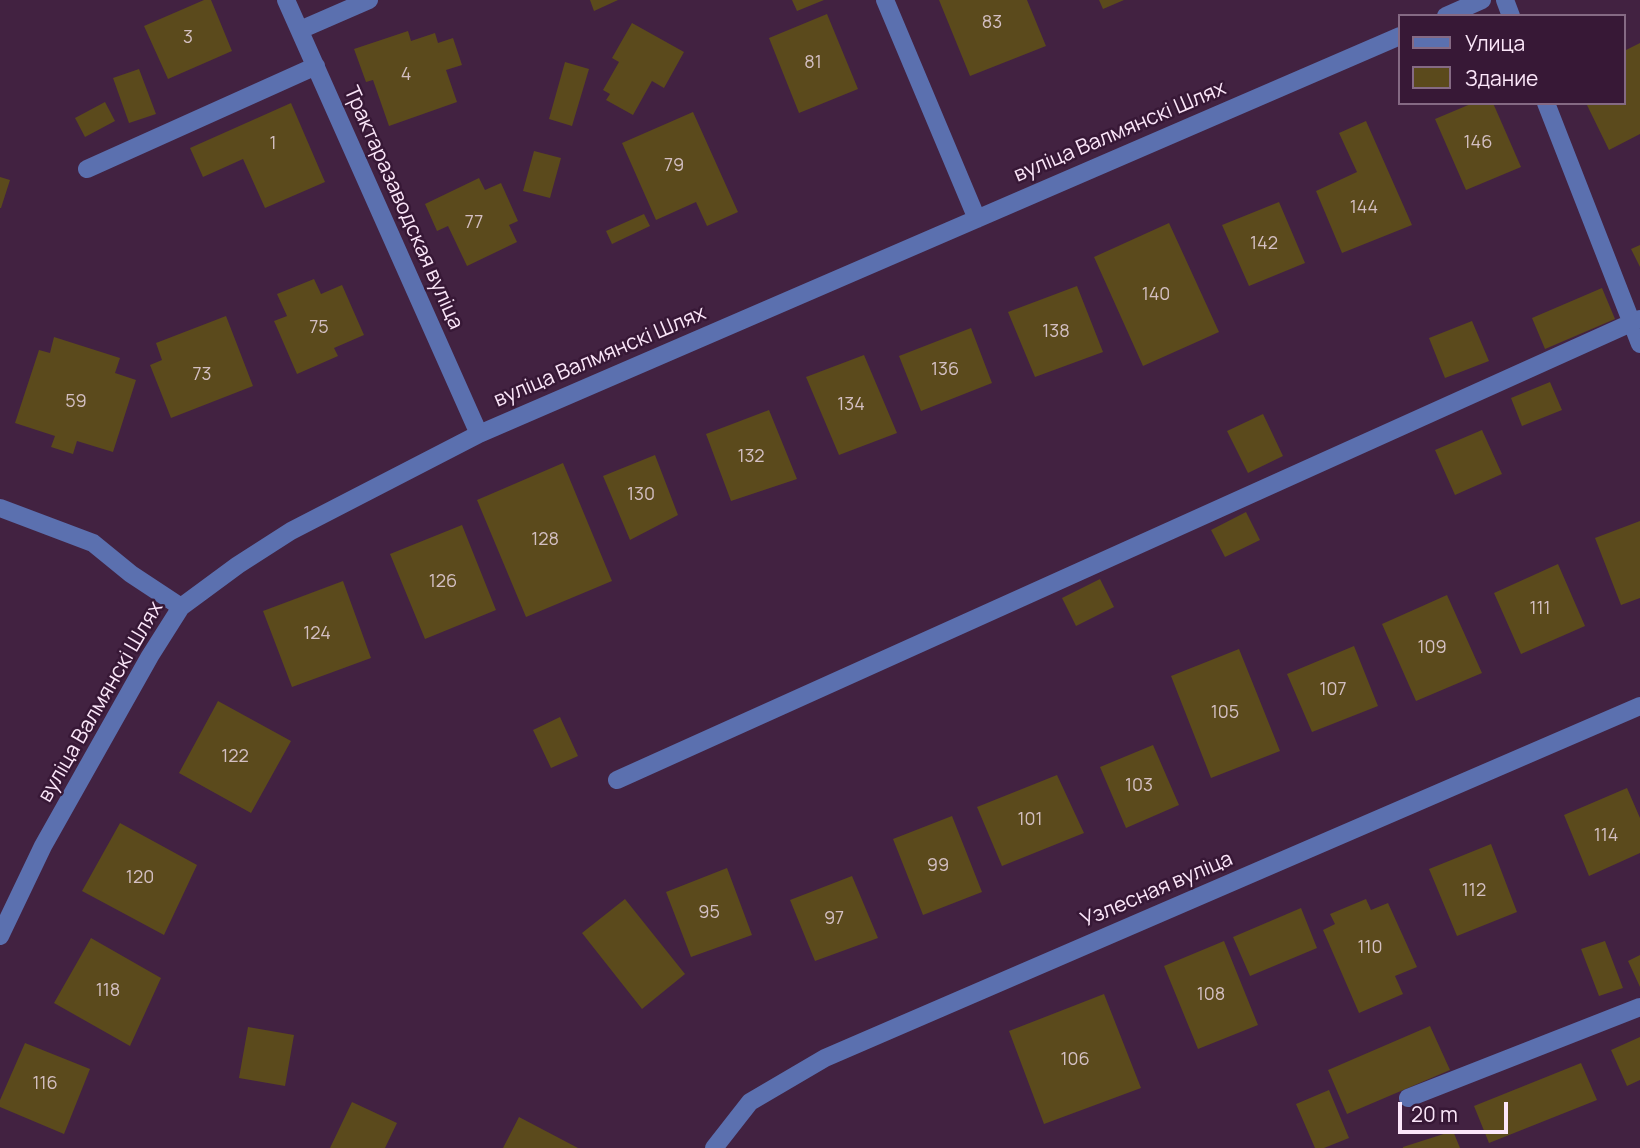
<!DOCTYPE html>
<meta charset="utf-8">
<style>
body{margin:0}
#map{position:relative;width:1640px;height:1148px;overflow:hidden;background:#422241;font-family:Manrope,sans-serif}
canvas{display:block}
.legend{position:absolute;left:1398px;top:14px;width:228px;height:91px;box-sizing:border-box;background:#371836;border:2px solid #856a84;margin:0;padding:9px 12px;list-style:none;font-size:21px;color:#fbe6f9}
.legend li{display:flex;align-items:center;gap:14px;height:35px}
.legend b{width:35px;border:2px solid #856a84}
.scale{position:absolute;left:1398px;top:1102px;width:110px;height:32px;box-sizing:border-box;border:4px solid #fbe6f9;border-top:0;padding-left:9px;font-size:21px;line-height:24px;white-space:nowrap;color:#fbe6f9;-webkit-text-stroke:5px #371836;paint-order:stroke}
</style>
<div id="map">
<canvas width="1640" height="1148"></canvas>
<ul class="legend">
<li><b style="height:9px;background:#5b70af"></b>Улица</li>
<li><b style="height:19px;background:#5b4a1c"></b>Здание</li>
</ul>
<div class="scale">20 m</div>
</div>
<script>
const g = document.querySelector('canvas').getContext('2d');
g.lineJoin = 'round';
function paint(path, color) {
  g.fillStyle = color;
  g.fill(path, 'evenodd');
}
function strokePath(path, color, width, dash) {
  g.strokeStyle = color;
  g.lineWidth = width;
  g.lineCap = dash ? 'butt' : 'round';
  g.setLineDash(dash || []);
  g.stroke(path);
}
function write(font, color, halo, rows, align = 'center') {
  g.font = font + ' Manrope,sans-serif';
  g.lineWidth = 5;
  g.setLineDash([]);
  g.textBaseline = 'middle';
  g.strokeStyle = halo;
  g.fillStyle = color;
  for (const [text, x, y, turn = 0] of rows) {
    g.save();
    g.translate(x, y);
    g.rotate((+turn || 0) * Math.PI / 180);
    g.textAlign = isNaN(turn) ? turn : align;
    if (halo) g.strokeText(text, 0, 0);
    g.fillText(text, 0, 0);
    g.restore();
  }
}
paint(new Path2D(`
 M204,0H211L232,51L168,79L144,26Z
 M590,0H618L594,11Z
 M792,0H824L797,11Z
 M939,0H1027L1046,46L970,76Z
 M1099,0H1124L1103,9Z
 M827,14L858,89L799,113L769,38Z
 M632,23L684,52L664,88L652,81L633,115L606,100L610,94L603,90L619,62L612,58Z
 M408,31L411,41L435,33L438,43L453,38L462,65L446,70L457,102L389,126L373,80L366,82L354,49Z
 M1640,43V134L1609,150L1586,103H1624V51Z
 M565,62L589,69L572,126L549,119Z
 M139,69L156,114L129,123L113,78Z
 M105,102L115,121L85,137L75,118Z
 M291,103L325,182L265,208L243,159L203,177L190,148Z
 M1473,103H1493L1521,167L1466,190L1435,119Z
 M693,112L738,212L707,226L696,202L656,220L622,143Z
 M1366,121L1412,225L1342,253L1316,191L1357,172L1339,133Z
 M534,151L561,158L550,198L523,191Z
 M0,177L10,180L1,208H0Z
 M479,178L485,190L501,183L518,221L509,225L517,242L467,266L448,226L437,231L425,204Z
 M1279,202L1305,263L1249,286L1222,225Z
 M644,214L650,226L612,244L606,231Z
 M1169,223L1219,332L1143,366L1094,257Z
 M1640,245V267L1631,249Z
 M314,279L321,294L342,285L364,335L334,348L338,356L297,374L274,321L287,316L277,294Z
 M1077,286L1103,352L1035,377L1008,312Z
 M1602,288L1615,319L1545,349L1532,318Z
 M226,316L253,386L171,418L150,365L162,360L156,343Z
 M1472,321L1489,361L1445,378L1429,338Z
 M971,328L992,383L921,411L899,356Z
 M54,337L120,358L115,373L136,380L113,452L77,441L73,454L51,447L55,436L15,423L39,350L50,353Z
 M864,355L897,433L839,455L806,377Z
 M1550,382L1562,410L1522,426L1511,398Z
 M769,410L797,479L731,501L706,434Z
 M1263,414L1283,456L1248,473L1227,431Z
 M1482,430L1502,474L1455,495L1435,450Z
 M655,455L678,515L630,540L603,476Z
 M563,463L612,581L526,617L477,500Z
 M1246,512L1260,540L1225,557L1211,530Z
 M1640,521V598L1621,605L1595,538Z
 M462,525L496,610L425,639L390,554Z
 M1558,564L1585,626L1521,654L1494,593Z
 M1100,579L1114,607L1076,626L1062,598Z
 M343,581L371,658L292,687L263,611Z
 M1447,595L1482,673L1416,701L1382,624Z
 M1354,646L1378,706L1312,732L1287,674Z
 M1239,649L1280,751L1211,778L1171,676Z
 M218,701L291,741L251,813L179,773Z
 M560,717L578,756L551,768L533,730Z
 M1153,745L1179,805L1126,828L1100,767Z
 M1057,775L1084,833L1002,866L977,807Z
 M1627,788L1640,818V853L1589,876L1564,815Z
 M952,816L982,892L923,915L893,839Z
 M120,823L197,865L164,935L82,891Z
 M1491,844L1517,912L1457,936L1429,869Z
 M727,868L752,935L691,957L666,892Z
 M852,876L878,938L815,961L790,900Z
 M625,899L685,974L642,1009L582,933Z
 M1366,899L1371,910L1388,903L1417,967L1395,976L1403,994L1359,1013L1323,930L1335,924L1330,914Z
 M1301,908L1317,948L1250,976L1233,937Z
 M91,938L161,978L130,1046L54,1003Z
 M1224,941L1258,1025L1198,1049L1164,966Z
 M1605,941L1623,988L1599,996L1581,949Z
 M1640,955V987L1628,961Z
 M1104,994L1141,1088L1044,1124L1009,1031Z
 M1430,1026L1450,1070L1347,1114L1328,1070Z
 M248,1027L294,1035L285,1086L239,1078Z
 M1640,1037V1080L1627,1086L1611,1050Z
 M25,1043L90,1069L64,1134L0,1107V1100Z
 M1581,1063L1597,1100L1489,1143L1474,1106Z
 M1329,1090L1349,1138L1324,1148H1315L1296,1104Z
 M352,1102L397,1123L385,1148H330Z
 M519,1117L578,1148H503Z
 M1453,1131L1460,1148H1403V1147Z`), '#5b4a1c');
strokePath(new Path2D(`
 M286,0L479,434
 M885,0L977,219
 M1505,0L1511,16
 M1446,16L1482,0
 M300,30L369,0
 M1546,103L1640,344
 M87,169L316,66
 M0,508L93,543L131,574L181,607
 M617,780L1640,319
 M0,936L43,846L150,656L181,607L238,565L291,531L479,434L1400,36
 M1408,1098L1640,1007
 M714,1148L750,1102L825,1058L1640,706`), '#5b70af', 18);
write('18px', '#d3bfc2', null, [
 ["83",992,23],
 ["3",188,38],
 ["81",813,63],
 ["4",406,75],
 ["146",1478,143],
 ["1",273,144],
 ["79",674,166],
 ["144",1364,208],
 ["77",474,223],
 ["142",1264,244],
 ["140",1156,295],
 ["75",319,328],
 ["138",1056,332],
 ["136",945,370],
 ["73",202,375],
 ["59",76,402],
 ["134",851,405],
 ["132",751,457],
 ["130",641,495],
 ["128",545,540],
 ["126",443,582],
 ["111",1540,609],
 ["124",317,634],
 ["109",1432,648],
 ["107",1333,690],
 ["105",1225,713],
 ["122",235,757],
 ["103",1139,786],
 ["101",1030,820],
 ["114",1606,836],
 ["99",938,866],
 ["120",140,878],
 ["112",1474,891],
 ["95",709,913],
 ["97",834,919],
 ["110",1370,948],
 ["118",108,991],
 ["108",1211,995],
 ["106",1075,1060],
 ["116",45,1084]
]);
write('21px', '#fbe6f9', '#371836', [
 ["вуліца Валмянскі Шлях",1120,132,-23],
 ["Трактаразаводская вуліца",403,208,66],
 ["вуліца Валмянскі Шлях",600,357,-23],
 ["вуліца Валмянскі Шлях",101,702,-60],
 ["Узлесная вуліца",1157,890,-23]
]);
</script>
